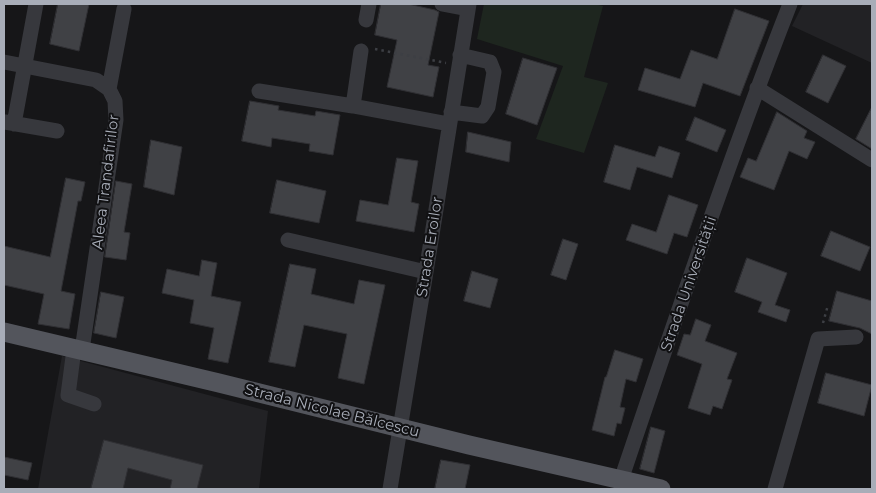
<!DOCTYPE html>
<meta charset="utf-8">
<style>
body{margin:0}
#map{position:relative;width:876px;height:493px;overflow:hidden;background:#161618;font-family:Montserrat,sans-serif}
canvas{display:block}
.frame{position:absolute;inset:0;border:5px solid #a8adb8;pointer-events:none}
</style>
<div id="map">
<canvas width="876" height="493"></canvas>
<div class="frame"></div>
</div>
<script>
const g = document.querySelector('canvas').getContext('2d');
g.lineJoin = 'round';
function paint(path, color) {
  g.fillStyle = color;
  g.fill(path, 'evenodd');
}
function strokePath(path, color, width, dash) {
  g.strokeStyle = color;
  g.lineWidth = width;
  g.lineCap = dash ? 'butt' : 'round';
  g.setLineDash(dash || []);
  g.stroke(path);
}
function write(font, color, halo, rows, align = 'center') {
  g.font = font + ' Montserrat,sans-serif';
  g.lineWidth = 4;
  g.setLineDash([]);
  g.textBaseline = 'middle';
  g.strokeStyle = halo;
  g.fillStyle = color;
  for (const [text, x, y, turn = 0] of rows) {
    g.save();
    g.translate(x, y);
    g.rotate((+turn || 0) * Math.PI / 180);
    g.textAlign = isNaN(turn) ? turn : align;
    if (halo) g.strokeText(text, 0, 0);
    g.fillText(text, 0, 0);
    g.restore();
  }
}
paint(new Path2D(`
 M803,4H872V63L792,26Z
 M62,356L268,411L259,489H38Z`), '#222225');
paint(new Path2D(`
 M484,4H594L603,6L584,77L608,83L584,153L536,139L563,66L477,39Z`), '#1e261f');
const building = new Path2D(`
 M58,4H89L79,51L50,44Z
 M381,4H408L435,10L439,12L428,65L439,67L433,97L387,87L397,40L375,35Z
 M735,9L769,21L740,96L703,83L695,107L638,90L645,68L680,79L691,50L717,59Z
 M823,55L846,66L828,103L806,92Z
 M523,58L557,68L537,125L506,114Z
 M250,101L279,106L278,110L315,116L316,111L340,115L333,155L309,151L310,144L272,138L271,147L242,141Z
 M872,107V149L856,139Z
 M777,112L807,131L804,138L815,142L807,159L789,151L774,190L740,177L748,158L756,161Z
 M695,117L726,130L717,152L686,140Z
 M468,132L511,142L509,162L466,152Z
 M151,140L182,147L174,195L144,187Z
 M615,145L655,157L659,146L680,153L672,178L637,167L630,190L604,182Z
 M397,158L418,161L411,202L419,204L414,232L356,221L360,200L388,205Z
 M66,178L85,182L81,201H78L61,291L75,294L69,329L38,324L44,294L4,285V246L50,257Z
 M277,180L326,191L319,223L270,213Z
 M116,181L132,184L124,232L130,233L126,260L105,257Z
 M669,195L698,205L687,237L674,233L667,254L626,240L632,224L656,232Z
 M831,231L870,247L860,271L821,256Z
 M563,239L578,244L566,280L551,275Z
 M747,258L787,273L775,305L790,310L786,322L758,312L762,302L735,292Z
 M202,260L217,263L211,296L241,302L228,363L208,359L214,328L190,323L194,300L162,293L167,269L199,276Z
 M290,264L316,269L311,294L354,304L359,280L385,285L364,384L338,378L347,334L304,325L295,367L269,362Z
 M472,271L498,279L490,308L464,301Z
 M837,291L872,301V334L860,328L829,321Z
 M101,292L124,297L116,338L94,333Z
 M696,319L711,325L705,341L737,353L727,379L732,380L722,409L713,406L710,415L688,408L702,364L677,355L684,334L690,335Z
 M615,350L643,359L636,382L626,379L620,407L625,408L621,424L617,423L614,436L592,430L605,377H606Z
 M826,373L872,385L864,416L818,403Z
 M651,427L665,431L654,473L640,469Z
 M104,440L203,465L197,489H170L172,480L128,468L123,489H91Z
 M4,457L32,463L28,480L4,475Z
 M441,460L470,465L465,489H435Z`);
paint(building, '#404145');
strokePath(building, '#303034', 1);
strokePath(new Path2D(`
 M375,49L446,63
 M823,323L828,305`), '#3d3f44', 2.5, [2.5, 4]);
strokePath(new Path2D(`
 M442,4L468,9
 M366,20L369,4
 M4,62L96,80L109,89L115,101L116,120L82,350
 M757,88L872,160
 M109,89L124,9
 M259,91L353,106L449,124
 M353,106L361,51
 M451,112L482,116L488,107L494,72L490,62L460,55
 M5,122L57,131
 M14,124L36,4
 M288,240L426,272
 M74,349L68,395L94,404
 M621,480C675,320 729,160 790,4
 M390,489L426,272L469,4
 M775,489L818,339L856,337`), '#37383d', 15);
strokePath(new Path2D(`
 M4,332L219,383L469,445L661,489`), '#53555c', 19);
write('15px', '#a8adb8', '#111113', [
 ["Aleea Trandafirilor",106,182,-83],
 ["Strada Eroilor",430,247,-81],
 ["Strada Universității",689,284,-71],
 ["Strada Nicolae Bălcescu",332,411,14]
]);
</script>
